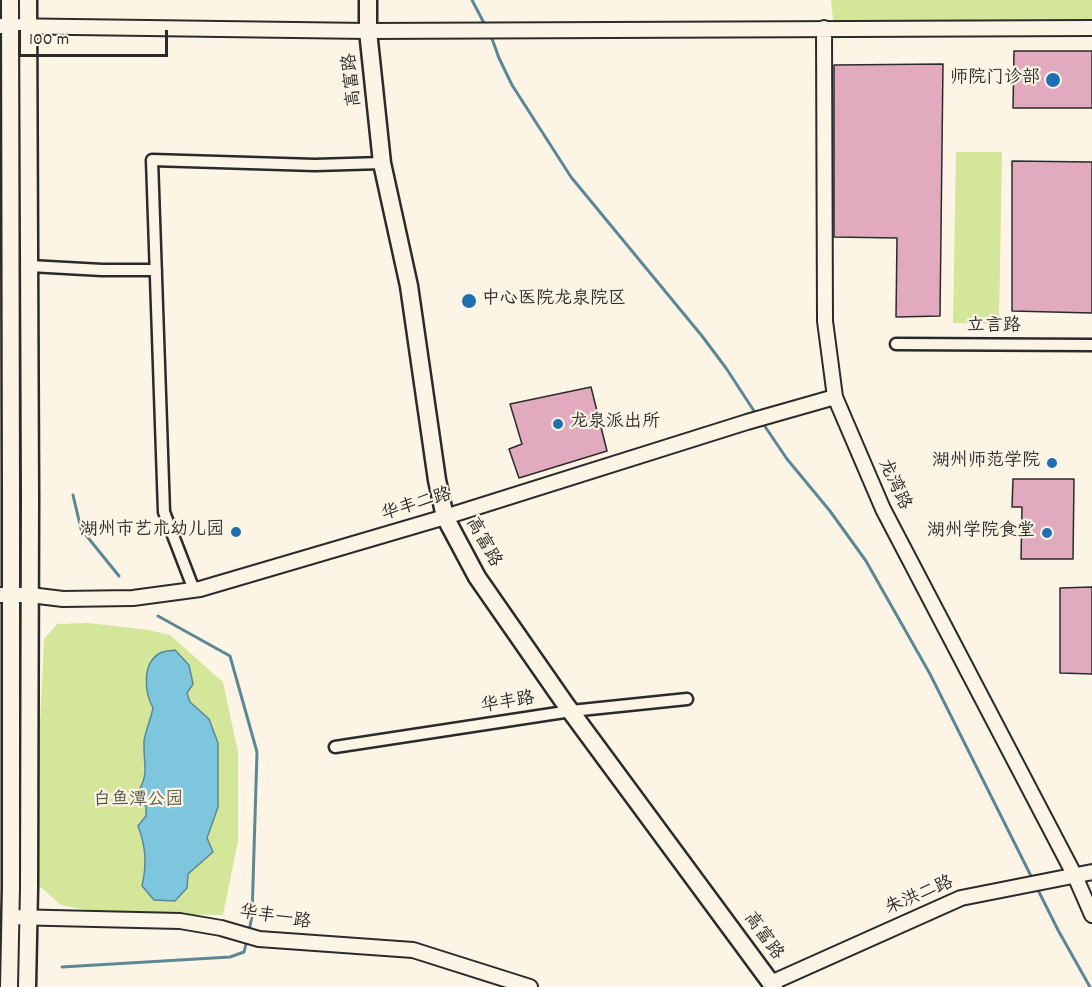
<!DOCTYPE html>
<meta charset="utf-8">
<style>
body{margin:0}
#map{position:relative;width:1092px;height:987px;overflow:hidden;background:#fcf5e5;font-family:Dekko,sans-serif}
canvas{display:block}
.scale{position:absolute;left:18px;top:30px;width:150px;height:27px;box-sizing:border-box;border:3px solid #2b2b2b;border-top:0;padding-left:8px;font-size:18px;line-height:21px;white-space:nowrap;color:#2b2b2b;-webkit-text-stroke:4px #fcf5e5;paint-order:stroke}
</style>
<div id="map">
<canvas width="1092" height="987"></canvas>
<div class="scale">100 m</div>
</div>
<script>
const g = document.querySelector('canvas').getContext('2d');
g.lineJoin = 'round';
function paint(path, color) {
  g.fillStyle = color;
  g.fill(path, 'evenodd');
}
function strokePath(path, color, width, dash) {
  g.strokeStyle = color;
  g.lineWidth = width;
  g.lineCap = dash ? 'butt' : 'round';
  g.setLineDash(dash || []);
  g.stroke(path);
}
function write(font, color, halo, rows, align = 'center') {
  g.font = font + ' Dekko,"LXGW WenKai TC",sans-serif';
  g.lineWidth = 4.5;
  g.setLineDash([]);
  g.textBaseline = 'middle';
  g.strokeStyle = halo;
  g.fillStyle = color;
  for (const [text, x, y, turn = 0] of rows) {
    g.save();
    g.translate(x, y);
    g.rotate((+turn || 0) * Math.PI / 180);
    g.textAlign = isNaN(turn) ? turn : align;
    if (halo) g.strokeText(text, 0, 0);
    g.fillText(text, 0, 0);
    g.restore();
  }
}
paint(new Path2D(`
 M831,0H1092V28H834Z
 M956,152H1002L999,324L953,323Z
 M89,623L149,630L170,635L223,682L238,752V841L223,915L109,914L61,905L36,883L38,764L44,639L57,624Z`), '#d4e69a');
const water = new Path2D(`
 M175,650L189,665L193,684L187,693L190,702L209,719L218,743V807L207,838L213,852L188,874L187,888L175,901L154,900L142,886C147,864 146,847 138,826L146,816V806L135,797C151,772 143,768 144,741C145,733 151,718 153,708C145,693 141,664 160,653C164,651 171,651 175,650Z`);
paint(water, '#7dc6dd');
strokePath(water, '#5c8896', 1.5);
strokePath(new Path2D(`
 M472,0L485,25
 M491,36L499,58L512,85L571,177L702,336L726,368L756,414
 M762,422L787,459L830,511L866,561L930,674L1033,880
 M73,495L81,529L119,576
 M158,616L230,656L257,752L252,916L249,931
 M1037,888L1058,930L1090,987
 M62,967L230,957L244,952L247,940`), '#5c8896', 3);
const building = new Path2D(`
 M1014,51H1092V108H1013Z
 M943,64L940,316L896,317L897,238L834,237V65Z
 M1012,161L1092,162V313L1012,311Z
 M591,387L607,451L519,478L509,449L522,444L510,404Z
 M1013,479H1074L1073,559H1021L1022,507H1012Z
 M1092,587V674L1060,673V588Z`);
paint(building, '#e2aabf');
strokePath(building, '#2b2b2b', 1.5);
const minor = new Path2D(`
 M30,266L102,270H156
 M896,344L1092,345
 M194,590L164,512L152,160L315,165L382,163
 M335,747L571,711L687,699`);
const tertiary = new Path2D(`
 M0,26L368,31L1092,28
 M824,28L825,321L835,397L883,509L1075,876L1092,915
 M0,595H30L63,599L133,598L200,589L445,517L747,422L835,397
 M10,917L180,921L221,928L259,939L413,950L530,987
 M771,983L961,898L1092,872`);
const secondary = new Path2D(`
 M368,0V31L382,163L409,286L437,480L445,517L477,577L566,705L774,987
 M9,987L11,888V495L10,0
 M27,987L29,888L30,495L28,0`);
strokePath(minor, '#2b2b2b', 15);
strokePath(tertiary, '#2b2b2b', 18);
strokePath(secondary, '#2b2b2b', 21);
strokePath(minor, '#fcf5e5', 10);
strokePath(tertiary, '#fcf5e5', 14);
strokePath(secondary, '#fcf5e5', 16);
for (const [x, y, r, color] of [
 [1053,80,8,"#1f6fb2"],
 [469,301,8,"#1f6fb2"],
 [558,424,6,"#1f6fb2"],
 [1052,463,6,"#1f6fb2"],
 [236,532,6,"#1f6fb2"],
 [1047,533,6,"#1f6fb2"]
]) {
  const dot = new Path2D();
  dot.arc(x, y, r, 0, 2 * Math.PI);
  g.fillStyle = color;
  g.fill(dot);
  strokePath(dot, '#fcf5e5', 2);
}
write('18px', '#2b2b2b', '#fcf5e5', [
 ["高富路",354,80,-96],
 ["立言路",994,328],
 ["龙湾路",893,485,65],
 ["华丰二路",417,506,-17],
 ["高富路",482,543,61],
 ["华丰路",508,704,-9],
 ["朱洪二路",920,897,-23],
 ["华丰一路",275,919,9],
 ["高富路",762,937,54]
]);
write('18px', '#2b2b2b', '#fcf5e5', [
 ["师院门诊部",1040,80],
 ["中心医院龙泉院区",482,301,"left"],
 ["龙泉派出所",570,424,"left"],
 ["湖州师范学院",1040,463],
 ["湖州市艺术幼儿园",224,532],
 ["湖州学院食堂",1035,533]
], 'right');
write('18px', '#555a47', '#fcf5e5', [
 ["白鱼潭公园",138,802]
]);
</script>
